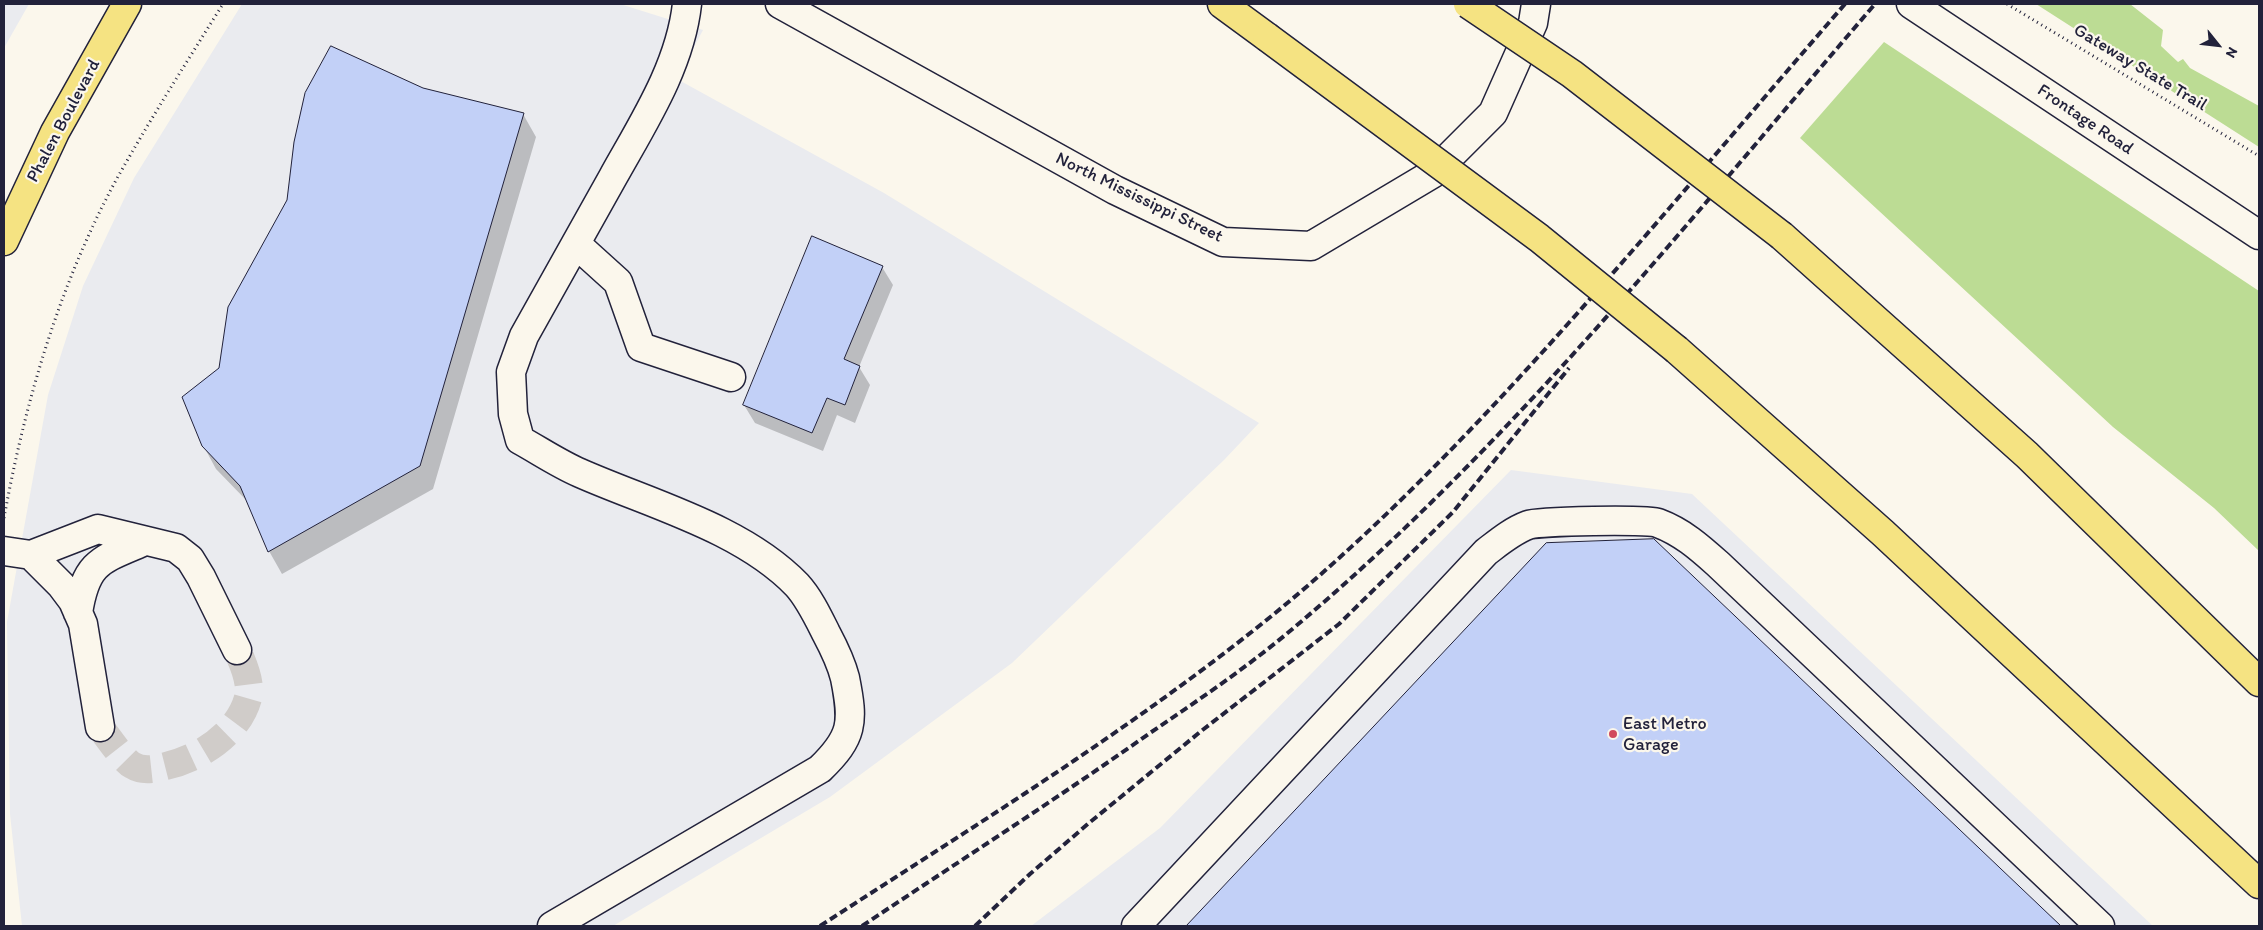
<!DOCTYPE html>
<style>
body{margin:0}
#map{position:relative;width:2263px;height:930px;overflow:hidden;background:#fbf7ec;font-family:Itim,sans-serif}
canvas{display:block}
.frame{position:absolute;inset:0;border:5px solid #22223b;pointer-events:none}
.north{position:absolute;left:2193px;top:20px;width:50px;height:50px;-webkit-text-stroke:4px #fbf7ec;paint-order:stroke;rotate:119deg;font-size:14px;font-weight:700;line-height:20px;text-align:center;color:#22223b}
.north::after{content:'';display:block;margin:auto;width:18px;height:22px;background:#22223b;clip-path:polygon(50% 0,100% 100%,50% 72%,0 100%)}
</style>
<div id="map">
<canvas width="2263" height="930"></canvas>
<div class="frame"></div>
<div class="north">N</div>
</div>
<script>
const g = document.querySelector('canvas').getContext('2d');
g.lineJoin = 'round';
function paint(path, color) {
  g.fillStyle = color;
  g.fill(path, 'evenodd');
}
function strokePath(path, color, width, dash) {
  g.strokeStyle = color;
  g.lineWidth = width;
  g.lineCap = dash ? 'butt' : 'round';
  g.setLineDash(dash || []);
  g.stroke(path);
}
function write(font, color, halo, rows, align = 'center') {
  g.font = font + ' Itim,sans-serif';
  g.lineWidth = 4.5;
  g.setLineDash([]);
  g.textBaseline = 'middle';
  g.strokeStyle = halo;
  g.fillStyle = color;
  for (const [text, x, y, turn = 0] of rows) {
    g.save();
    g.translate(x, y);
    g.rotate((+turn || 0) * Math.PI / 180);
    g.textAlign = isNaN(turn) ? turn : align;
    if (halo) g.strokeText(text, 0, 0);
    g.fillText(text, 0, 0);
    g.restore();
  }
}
paint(new Path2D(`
 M4,4H29L4,48Z
 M242,4H620L703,30L677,79L884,193L1259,423L1224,460L1012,663L830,797L613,926H22L10,814L7,622L48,395L83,286L134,178Z
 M1511,470L1692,494L2153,926H1031L1160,828Z`), '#eaebef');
paint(new Path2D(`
 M2036,4H2130L2163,30L2161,46L2178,62L2183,59L2190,68L2259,106V147Z
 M1884,42L2259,291V551L2214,508L2113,427L1800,138Z`), '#bcdc94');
paint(new Path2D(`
 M423,89L523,114L536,137L433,489L282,574L269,551L248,502L216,469L203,445L220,369Z
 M882,267L893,285L859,367L870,385L855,423L837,415L823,451L755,423L744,405Z
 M1654,541L2059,926H1188L1547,544Z`), '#0003');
const building = new Path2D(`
 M331,46L423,88L524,113L420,466L268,552L240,486L202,446L182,397L219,368L228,307L287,200L294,142L305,93Z
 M812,236L883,266L844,359L860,366L845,405L827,398L812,433L743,405Z
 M1654,539L2061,926H1186L1546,543Z`);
paint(building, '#c2d0f7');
strokePath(building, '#22223b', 1);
strokePath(new Path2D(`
 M100,727C107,736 124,761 132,765C143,772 154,769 166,766C200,758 238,734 248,698C252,684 243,663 237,650`), '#d0ccc9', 28, [28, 14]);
const minor = new Path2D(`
 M780,4L1115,190L1223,242L1311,246L1432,174L1493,113L1533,23L1536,4
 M1911,4L2259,235
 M576,244L618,282L641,347L731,377
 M4,551L31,555L98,529L176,548L190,559L201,577L237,650
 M31,555L61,585L73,601L83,624L100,727
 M78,613C86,561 101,560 145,541
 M552,926L820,769C853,737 854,723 845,678C841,662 834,648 826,633C818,617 809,598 797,585C742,528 650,504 580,473C559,464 540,451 520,440L513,414L511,372L524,336C554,283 583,230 613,177C643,123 680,67 687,4
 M1136,926L1486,552C1499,542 1512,531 1528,525C1539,521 1648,519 1658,523C1682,532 1699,547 1718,564L2100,926`);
const major = new Path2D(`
 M4,241L55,132L127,4`);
const highway = new Path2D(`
 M1222,4L1267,37
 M1782,236L2027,455L2259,682
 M1677,350L1883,533L2259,884`);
strokePath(minor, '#22223b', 31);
strokePath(major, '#22223b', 31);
strokePath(highway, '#22223b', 31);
strokePath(new Path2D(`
 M2007,4L2259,156
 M4,518C25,402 59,286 115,182C149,121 186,63 223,4`), '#22223b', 3, [1, 4]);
strokePath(minor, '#fbf7ec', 28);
strokePath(major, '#f5e382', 28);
strokePath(highway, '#f5e382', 28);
strokePath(new Path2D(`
 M820,926C974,826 1131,730 1274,614C1373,533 1462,441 1548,346C1649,234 1746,118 1845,4
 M862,926C958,862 1055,800 1150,733C1197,701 1246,668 1290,631C1510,447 1689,220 1875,4
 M975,926L1030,874L1089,823L1200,732L1339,624L1453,512L1569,368`), '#22223b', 4, [8, 4]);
const highwayBridge = new Path2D(`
 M1468,4L1572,74L1782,236
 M1267,37L1539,238L1677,350`);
strokePath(highwayBridge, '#22223b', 31, []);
strokePath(highwayBridge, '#f5e382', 28);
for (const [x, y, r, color] of [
 [1613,734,5,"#d1495b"]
]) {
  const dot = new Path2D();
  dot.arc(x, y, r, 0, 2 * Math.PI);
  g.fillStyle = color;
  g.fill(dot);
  strokePath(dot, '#fbf7ec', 2);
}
write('18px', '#22223b', '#fbf7ec', [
 ["Gateway State Trail",2140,68,31],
 ["Frontage Road",2085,120,34],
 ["Phalen Boulevard",64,121,-62],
 ["North Mississippi Street",1139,198,26]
]);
write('18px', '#22223b', '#fbf7ec', [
 ["East Metro",1623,724],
 ["Garage",1623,745]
], 'left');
</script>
